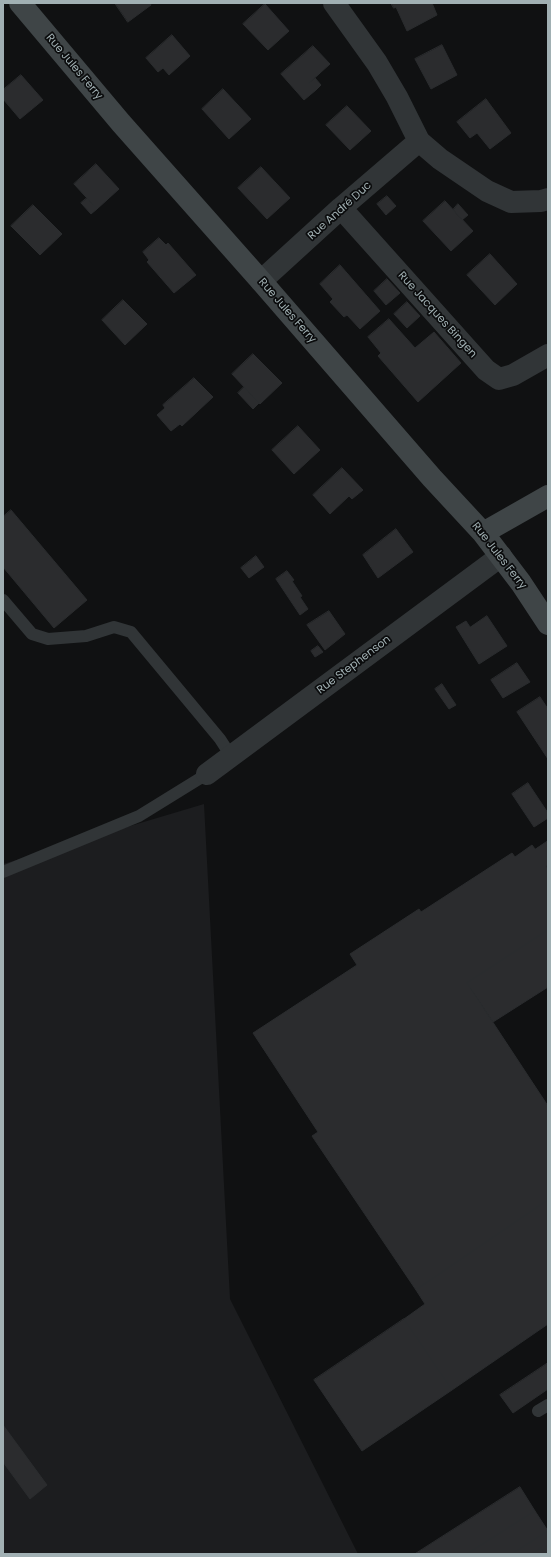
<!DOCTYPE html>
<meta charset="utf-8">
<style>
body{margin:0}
#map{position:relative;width:551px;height:1557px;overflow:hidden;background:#101112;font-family:Poppins,sans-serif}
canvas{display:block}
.frame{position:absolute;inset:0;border:4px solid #a1b0b3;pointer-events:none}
</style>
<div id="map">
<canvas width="551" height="1557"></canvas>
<div class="frame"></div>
</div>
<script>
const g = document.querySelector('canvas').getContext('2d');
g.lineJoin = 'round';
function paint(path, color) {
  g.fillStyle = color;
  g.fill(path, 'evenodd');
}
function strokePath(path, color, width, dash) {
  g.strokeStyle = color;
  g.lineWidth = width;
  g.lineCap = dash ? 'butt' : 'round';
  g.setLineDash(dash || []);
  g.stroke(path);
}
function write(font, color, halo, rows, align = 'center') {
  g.font = font + ' Poppins,sans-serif';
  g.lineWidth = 3.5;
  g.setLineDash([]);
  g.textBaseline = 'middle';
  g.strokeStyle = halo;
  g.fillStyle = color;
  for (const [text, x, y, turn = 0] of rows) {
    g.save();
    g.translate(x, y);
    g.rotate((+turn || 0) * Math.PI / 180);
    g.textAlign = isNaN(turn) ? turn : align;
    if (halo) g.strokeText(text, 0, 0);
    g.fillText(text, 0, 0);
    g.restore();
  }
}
paint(new Path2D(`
 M204,804L230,1299L358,1554H3V864Z`), '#1c1d1f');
const building = new Path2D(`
 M115,3H150L151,5L128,22Z
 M391,3H432L437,15L407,31L396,7L394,8Z
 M265,4L289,31L268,50L243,24Z
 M172,35L190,56L169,75L163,68L158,72L146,58Z
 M442,45L457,75L431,89L415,59Z
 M313,46L330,64L309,83L316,90L304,100L281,74Z
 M21,75L43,100L20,119L3,99V90Z
 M315,78L321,85L316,90L309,83Z
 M223,89L251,119L229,139L202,109Z
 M486,99L511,133L490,149L477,133L470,138L457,122Z
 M347,106L371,131L350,150L326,125Z
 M96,164L119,189L97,209L74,184Z
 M261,167L290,198L267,219L238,188Z
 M387,196L396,206L386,215L377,204Z
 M87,198L97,209L91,214L81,203Z
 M445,201L473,231L451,251L423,221Z
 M458,204L468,215L462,220L453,210Z
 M33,205L62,234L40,255L11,226Z
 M159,238L166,245L168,243L196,275L174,293L147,262L149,260L143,252Z
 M490,254L517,284L495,305L467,275Z
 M340,265L380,311L360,329L347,315L344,317L330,302L333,299L320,284Z
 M387,279L400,293L386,305L374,291Z
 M123,300L147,324L125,345L102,320Z
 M407,302L420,316L407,328L394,314Z
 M389,319L415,348L434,332L461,363L418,402L378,356L381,353L368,337Z
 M253,354L282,383L260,404L232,374Z
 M194,378L213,397L182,426L180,424L171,431L157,415L165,408L163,405Z
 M244,387L259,403L253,409L238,393Z
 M298,426L320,450L294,474L272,450Z
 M342,468L363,490L352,499L349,496L330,514L313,495Z
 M11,510L87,600L54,628L3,567V517Z
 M396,529L413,552L378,578L363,555Z
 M256,556L264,567L249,578L241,568Z
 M287,571L294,580L292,581L302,596L300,597L308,609L300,615L276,579Z
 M329,611L345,634L325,650L307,625Z
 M487,616L507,646L479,664L456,627L466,621L470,627Z
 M318,646L323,652L315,657L311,651Z
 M517,663L530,682L503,698L491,680Z
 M442,684L456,705L449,709L435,689Z
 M540,697L548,709V759L517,712Z
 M528,783L548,813V818L534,827L512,794Z
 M548,841V865L546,866L548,870V930L467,983L548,1106V1200L416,1290L312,1136L318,1132L253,1033L357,965L350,954L419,909L421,912L512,853L515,857L532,845L535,849Z
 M548,930V987L493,1022L467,983Z
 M548,1200V1324L452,1390L404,1319L425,1304L416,1290Z
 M404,1319L452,1390L362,1451L314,1380Z
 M548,1363V1389L513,1413L500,1395Z
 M3,1425L47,1485L30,1499L3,1462Z
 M520,1487L535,1511L467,1554H415Z
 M535,1511L548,1531L512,1554H467Z
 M548,1531V1554H546L541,1548L532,1554H512Z
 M541,1548L546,1554H532Z`);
paint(building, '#2b2c2e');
strokePath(building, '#2a2c2e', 1);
strokePath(new Path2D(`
 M3,600L32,634L48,639L86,636L114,627L131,632L220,739L231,756
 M3,872L139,816L207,774
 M538,1411L548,1405`), '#313537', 12);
strokePath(new Path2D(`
 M334,3L377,63L397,97L419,141L440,159L487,191L511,202L541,201L548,199
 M341,208L486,370L499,379L513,375L548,355
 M261,281L341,208L419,141
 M207,774L501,556`), '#313537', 22);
strokePath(new Path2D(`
 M20,3L121,123L261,281L432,478L483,533L521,583L548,624
 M483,533L548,496`), '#3f4547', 22);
write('11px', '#a1b0b3', '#0b0c0d', [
 ["Rue Jules Ferry",74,67,50],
 ["Rue André Duc",340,211,-42],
 ["Rue Jules Ferry",287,311,49],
 ["Rue Jacques Bingen",437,315,48],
 ["Rue Jules Ferry",499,556,52],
 ["Rue Stephenson",354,665,-37]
]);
</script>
